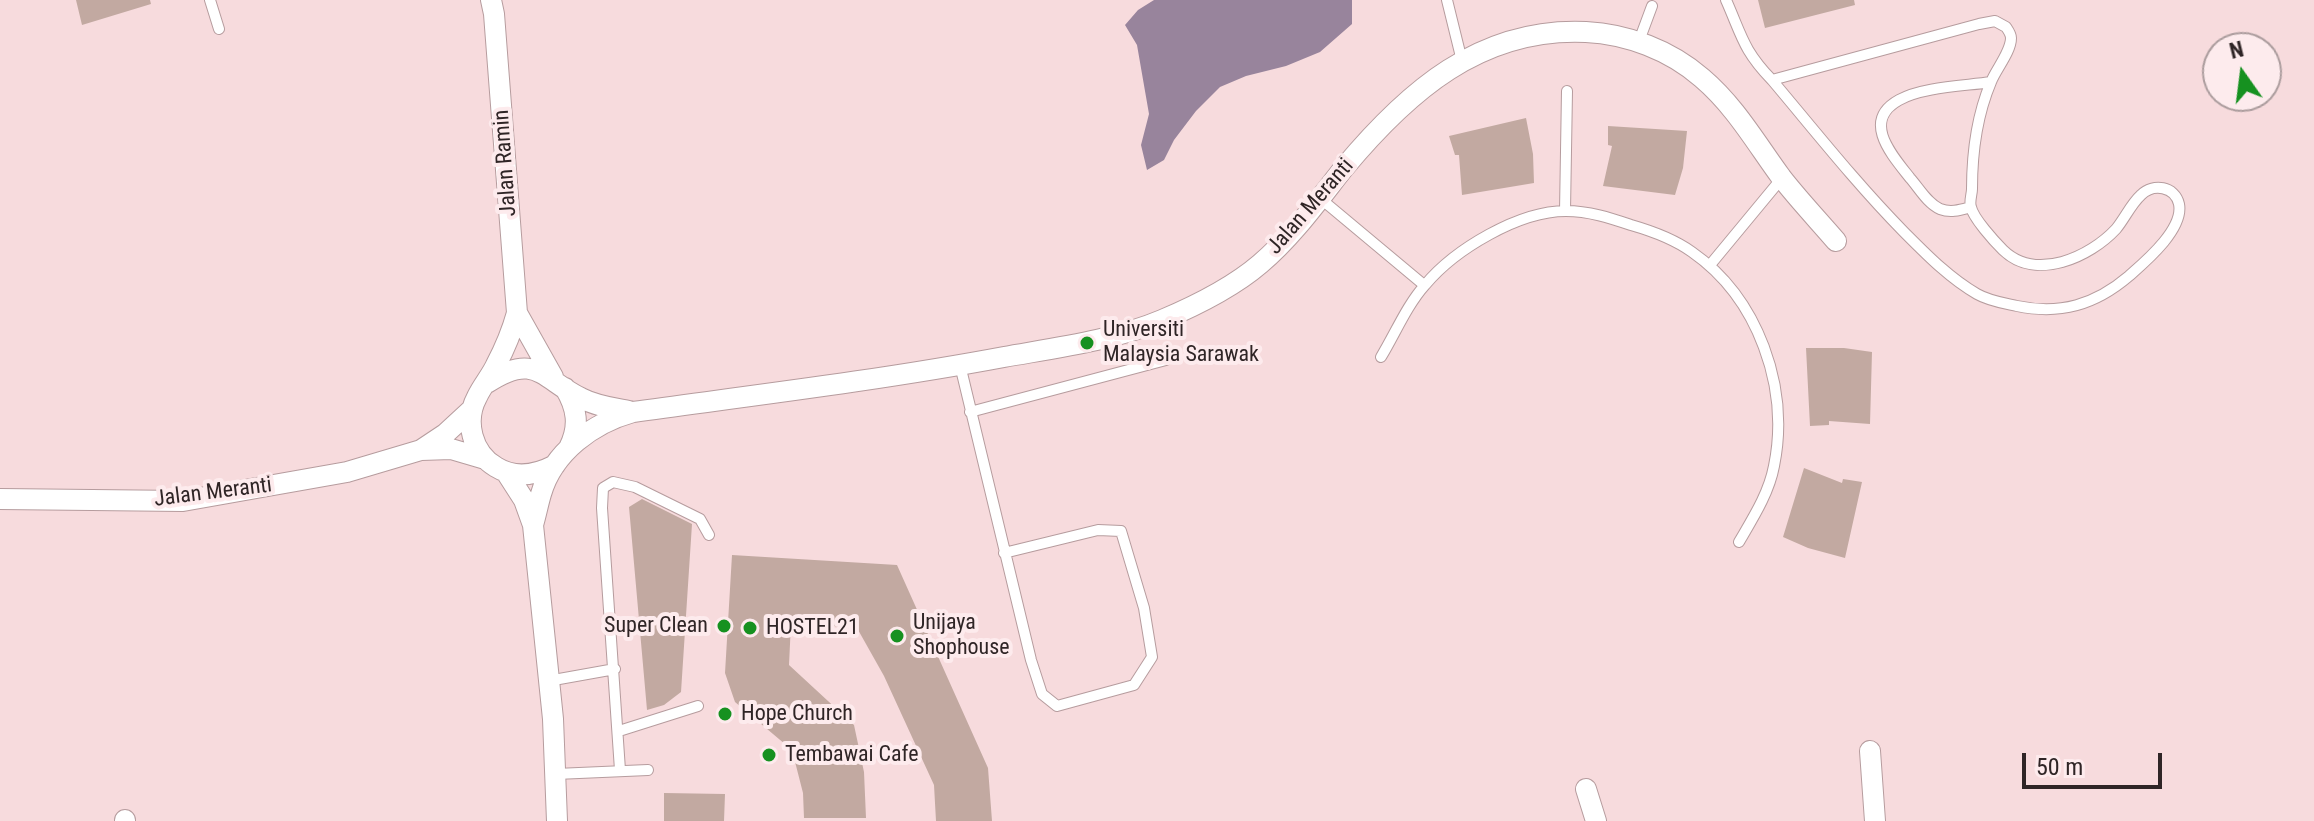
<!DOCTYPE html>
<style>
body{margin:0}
#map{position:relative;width:2314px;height:821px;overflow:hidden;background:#f7dbdd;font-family:"Roboto Condensed",sans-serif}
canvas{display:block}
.north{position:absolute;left:2202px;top:32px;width:80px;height:80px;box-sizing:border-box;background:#fdebed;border:2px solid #ab9c9d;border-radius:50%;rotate:346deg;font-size:22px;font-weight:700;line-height:32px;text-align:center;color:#2f2526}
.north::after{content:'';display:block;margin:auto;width:28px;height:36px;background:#169120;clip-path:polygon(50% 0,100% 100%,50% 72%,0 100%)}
.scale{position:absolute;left:2022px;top:753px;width:140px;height:36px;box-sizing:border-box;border:4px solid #2f2526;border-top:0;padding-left:10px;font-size:24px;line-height:28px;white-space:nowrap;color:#2f2526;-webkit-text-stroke:6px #fdebed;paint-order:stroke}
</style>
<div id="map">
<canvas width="2314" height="821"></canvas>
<div class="north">N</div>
<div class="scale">50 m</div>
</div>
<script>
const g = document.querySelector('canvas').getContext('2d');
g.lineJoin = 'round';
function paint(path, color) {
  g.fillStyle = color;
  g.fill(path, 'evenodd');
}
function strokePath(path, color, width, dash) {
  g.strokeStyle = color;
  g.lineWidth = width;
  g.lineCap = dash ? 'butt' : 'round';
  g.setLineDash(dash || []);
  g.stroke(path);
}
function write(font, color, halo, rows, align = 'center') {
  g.font = font + ' "Roboto Condensed",sans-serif';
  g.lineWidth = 8;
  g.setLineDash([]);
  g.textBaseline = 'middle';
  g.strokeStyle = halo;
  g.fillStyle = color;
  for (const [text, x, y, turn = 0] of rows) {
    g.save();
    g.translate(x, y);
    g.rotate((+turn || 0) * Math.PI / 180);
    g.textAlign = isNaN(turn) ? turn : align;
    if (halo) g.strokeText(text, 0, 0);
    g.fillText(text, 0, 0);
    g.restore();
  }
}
paint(new Path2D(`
 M1154,0H1352V24L1320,52L1286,66L1246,76L1220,87L1196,111L1174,140L1164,160L1147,170L1141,145L1149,114L1137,45L1125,25L1138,10Z`), '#98849c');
paint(new Path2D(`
 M76,0H150L151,4L82,25Z
 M1758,0H1854L1855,5L1765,28Z
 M1526,118L1533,154L1534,183L1462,195L1459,155H1455L1449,136Z
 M1608,126L1687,131L1683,168L1675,195L1603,186L1612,146L1608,145Z
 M1806,348H1844L1872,352L1870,424L1829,421V425L1810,426Z
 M1804,468L1842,483L1843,479L1862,482L1845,558L1808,548L1783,537Z
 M642,499L692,524L681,692L664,705L647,710L629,507Z
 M732,555L897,565L988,768L992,821H936L934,785L884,676L857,628L791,623L789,665L854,725L864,772L866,818H804L803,793L792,750L735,702L725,673Z
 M664,793L725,794L724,821H664Z`), '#c2a9a1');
const service = new Path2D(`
 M210,0L219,29
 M1447,0L1462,61
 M1726,0C1742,36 1743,50 1772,80L1979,24L1995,21L2006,27C2008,30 2011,34 2011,38C2011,52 1996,69 1991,82C1977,115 1972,153 1972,189C1972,194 1969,202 1971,207C1973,218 1995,242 2003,250C2036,282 2090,257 2116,229C2125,218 2131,204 2141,195C2153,183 2175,186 2179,204C2184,229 2146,261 2129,276C2095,305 2060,315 2017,306C2003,303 1989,301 1977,294C1949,278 1925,253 1903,231C1856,183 1815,131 1772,80
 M1639,41L1652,6
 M1321,199L1424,285
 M1971,207C1960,210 1951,213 1940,209C1927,203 1919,188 1910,178C1892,155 1861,121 1899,100C1922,87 1964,86 1991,82
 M1565,211L1567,91
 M1710,265L1782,178
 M1381,357C1395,334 1407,305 1425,285C1455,249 1519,211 1566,211C1589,211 1610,218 1631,225C1652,231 1674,239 1692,252C1758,298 1790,387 1774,466C1769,493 1753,518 1739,542
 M960,365L1031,660L1042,694L1057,706L1134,685L1152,657L1144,608L1121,531L1098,530L1004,553
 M970,412L1166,360
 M548,681L615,669
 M619,731L698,706
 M620,770L602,508L603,488L613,482L635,487L700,519L709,535
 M556,774L648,770`);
const minor = new Path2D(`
 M491,0L494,14L517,313C512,331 505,348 496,365C491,376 482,386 477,397C464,421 472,453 496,467C515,479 536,475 555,465
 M517,313L553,377
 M487,383C536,351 542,379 581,398C596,406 613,408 629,411
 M565,388C577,408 580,426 569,448
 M421,450L445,434L471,410
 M506,472L524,500L533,525L553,719L557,821
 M0,499L183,501L347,472L421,450L451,449L485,459
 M533,525C536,515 538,504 541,494C553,452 593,423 633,412C757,395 881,380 1004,357C1054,348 1115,340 1162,320C1195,306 1232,288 1260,264C1292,237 1317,202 1343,169C1407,92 1480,27 1586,32C1627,34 1670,50 1702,78C1735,106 1756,143 1781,177C1798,199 1818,220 1836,241
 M1870,751L1875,821
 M1586,789L1596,821
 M125,821V820`);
strokePath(service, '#b69c9e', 12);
strokePath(minor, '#b69c9e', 22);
strokePath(service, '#fff', 10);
strokePath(minor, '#fff', 20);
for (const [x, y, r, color] of [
 [1087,343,8,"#169120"],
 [724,626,8,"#169120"],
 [750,628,8,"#169120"],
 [897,636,8,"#169120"],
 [725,714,8,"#169120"],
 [769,755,8,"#169120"]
]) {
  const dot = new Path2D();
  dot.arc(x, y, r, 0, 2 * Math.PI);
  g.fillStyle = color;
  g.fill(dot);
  strokePath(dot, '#fdebed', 3);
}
write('22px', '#2f2526', '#fdebed', [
 ["Jalan Ramin",506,163,-94],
 ["Jalan Meranti",1311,207,-49],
 ["Jalan Meranti",213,493,-7]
]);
write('22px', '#2f2526', '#fdebed', [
 ["Universiti",1103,330],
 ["Malaysia Sarawak",1103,355],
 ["Unijaya",913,623],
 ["Shophouse",913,648],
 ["Super Clean",708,626,"right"],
 ["HOSTEL21",766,628],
 ["Hope Church",741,714],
 ["Tembawai Cafe",785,755]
], 'left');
</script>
